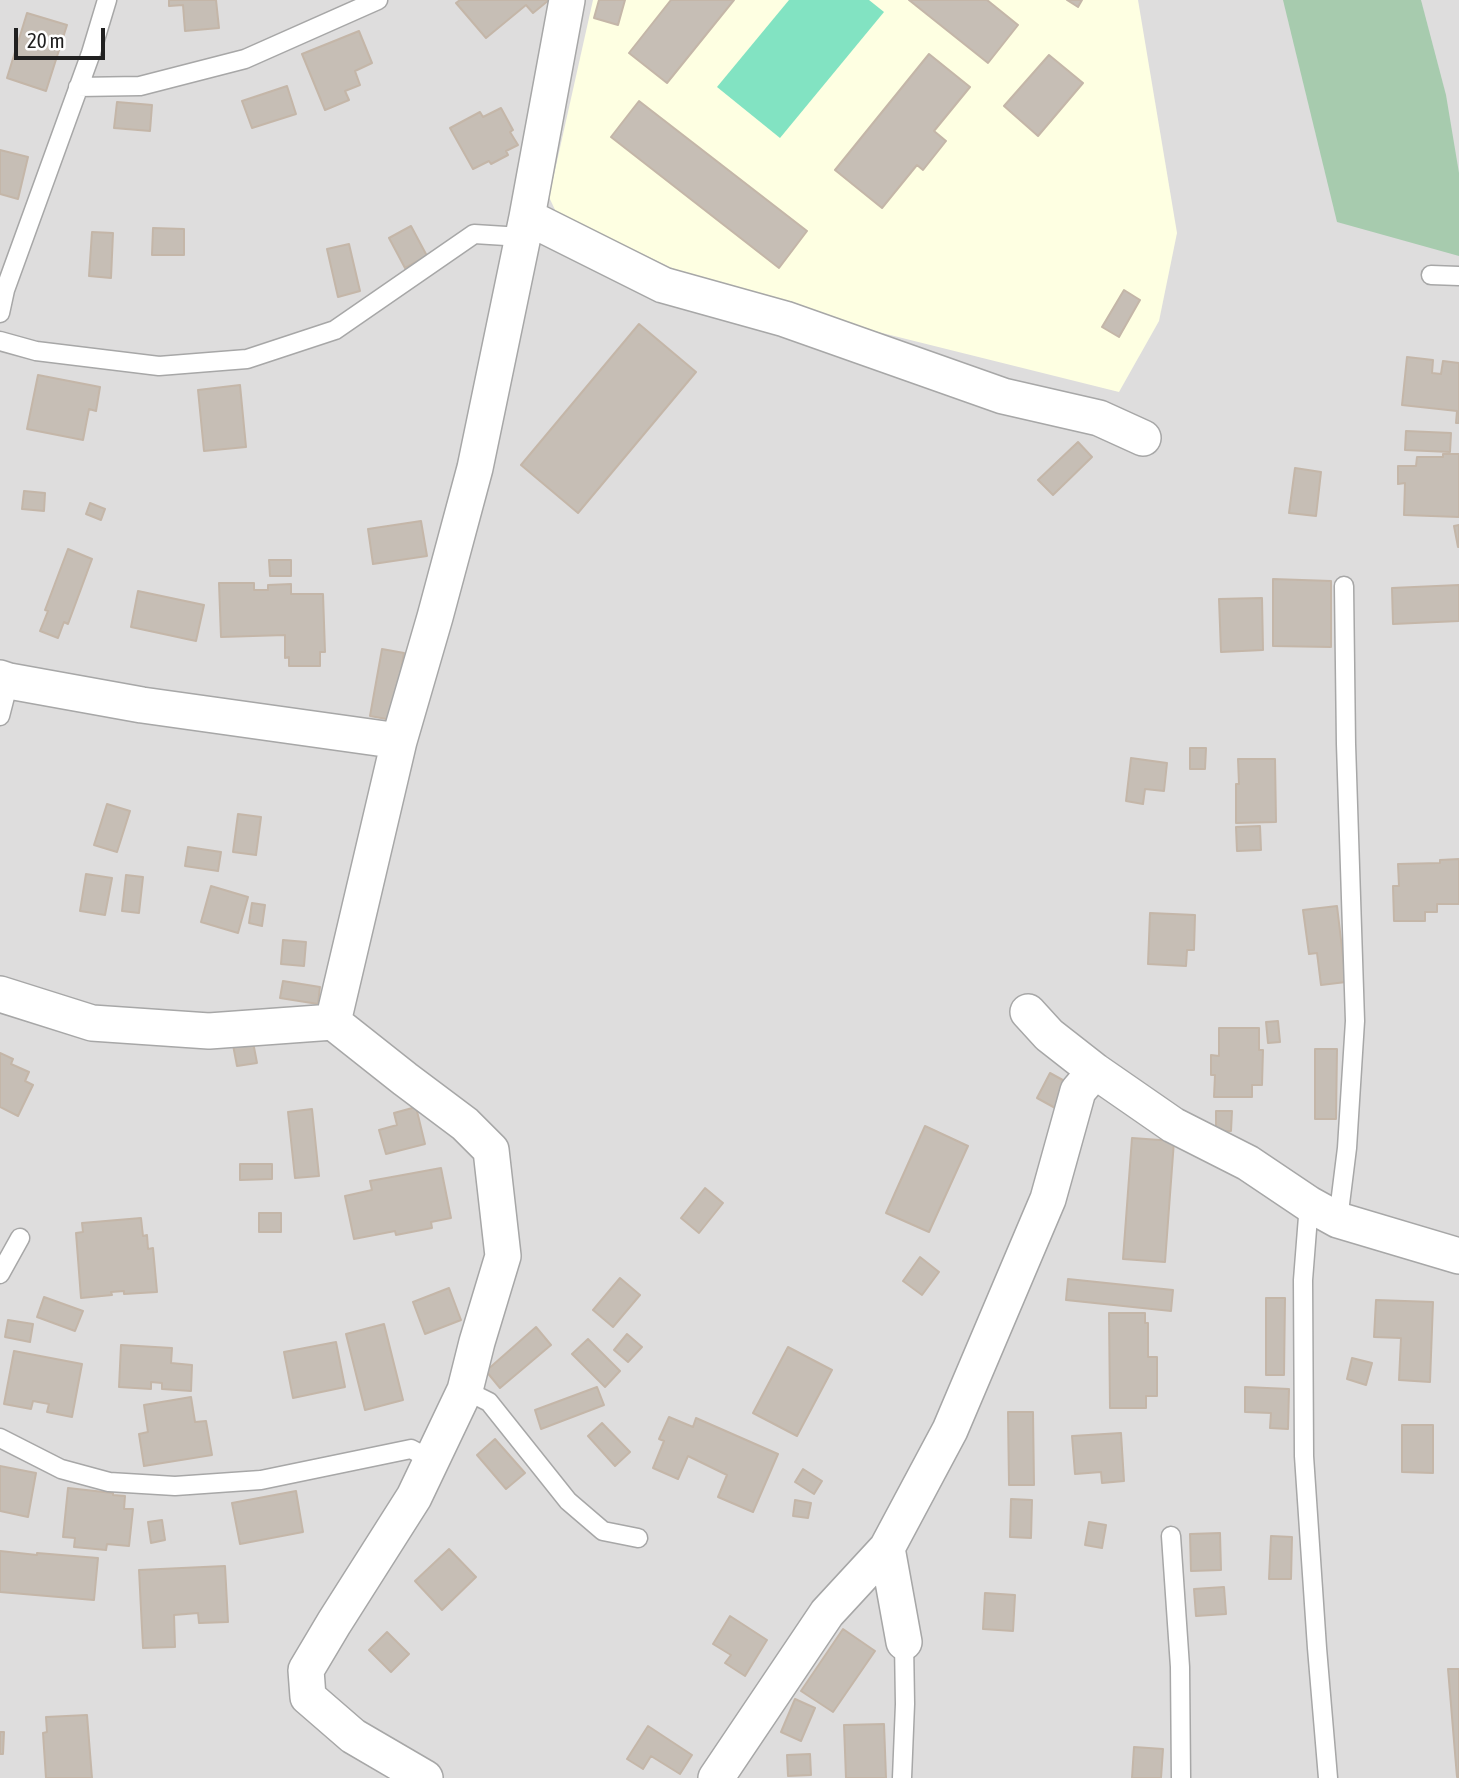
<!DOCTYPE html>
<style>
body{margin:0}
#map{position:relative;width:1459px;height:1778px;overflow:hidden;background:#f1eee7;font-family:"Asap Condensed",sans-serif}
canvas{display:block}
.scale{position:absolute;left:14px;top:28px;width:91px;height:32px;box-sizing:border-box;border:4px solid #202020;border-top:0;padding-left:9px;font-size:21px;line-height:24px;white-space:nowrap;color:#202020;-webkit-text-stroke:5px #fff;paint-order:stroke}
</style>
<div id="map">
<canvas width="1459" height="1778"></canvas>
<div class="scale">20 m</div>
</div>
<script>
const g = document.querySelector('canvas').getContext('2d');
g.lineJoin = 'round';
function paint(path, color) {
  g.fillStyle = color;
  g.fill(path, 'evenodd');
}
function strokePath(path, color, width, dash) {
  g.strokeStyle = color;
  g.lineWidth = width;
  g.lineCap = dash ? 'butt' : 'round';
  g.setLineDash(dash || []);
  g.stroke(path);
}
paint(new Path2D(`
 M0,0H1459V1778H0Z`), '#dedddd');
paint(new Path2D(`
 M593,0H1138L1177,233L1159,321L1119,392L834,321L674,269L556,212L549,197Z`), '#feffe2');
paint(new Path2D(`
 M1283,0H1421L1446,95L1459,173V256L1337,222Z`), '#a7cbae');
paint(new Path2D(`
 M789,0H869L884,12L780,138L717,87Z`), '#82e3c2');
const building = new Path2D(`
 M169,0H216L219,28L185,31L183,5L169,6Z
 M460,0H549L533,13L526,5L486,38L456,3Z
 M599,0H625L618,25L594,18Z
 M671,0H734L667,83L629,53Z
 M909,0H987L1018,25L988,63Z
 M1067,0H1082L1078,7Z
 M27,13L67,25L46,91L7,78Z
 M359,31L372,63L355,71L360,85L345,91L349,100L325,110L302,54Z
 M929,54L970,87L934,131L946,141L923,170L917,165L882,208L835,170Z
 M1049,55L1083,83L1038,136L1004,106Z
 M287,86L296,114L252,128L242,101Z
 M639,101L807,231L779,268L611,137Z
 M117,102L152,105L150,131L114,128Z
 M501,108L513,130L510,132L518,145L506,151L508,155L491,164L489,161L473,169L450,128L480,112L483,117Z
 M0,150L28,157L18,199L0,194Z
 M411,226L427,256L405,268L389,238Z
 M153,228L184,229V255H152Z
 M92,232L113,233L111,278L89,276Z
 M349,244L360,291L338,297L327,249Z
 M1124,290L1140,300L1119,337L1102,327Z
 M639,324L696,372L578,513L521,465Z
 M1407,357L1433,360L1432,373L1441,374L1443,361L1459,363V423H1456L1457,411L1402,405Z
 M38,375L100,387L96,411L89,409L83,440L27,429Z
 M240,385L246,447L204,451L198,390Z
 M1406,431L1451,433L1450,452L1405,450Z
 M1078,442L1092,457L1053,495L1038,480Z
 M1443,454H1459V517L1404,515L1405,483L1398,484V466H1416L1417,457H1443Z
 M1295,468L1321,472L1316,516L1289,513Z
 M24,491L45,493L44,511L22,509Z
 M90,503L105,509L101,520L86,514Z
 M421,521L427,556L373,564L368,529Z
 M1459,525V547H1458L1454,526Z
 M68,549L92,559L68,624L64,622L58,638L40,631L48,611L45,610Z
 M269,560H291V576H270Z
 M1273,579L1331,581V647L1273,646Z
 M219,583H254V590H268V585L291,584V594H323L325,652H320V666H289V657L285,658V635L221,637Z
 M1459,585V621L1393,624L1392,588Z
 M138,591L204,605L196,641L131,627Z
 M1262,598L1263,650L1221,652L1219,599Z
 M382,649L404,653L392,720L370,716Z
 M1190,748H1206L1205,769H1190Z
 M1131,758L1167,763L1164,791L1145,789L1143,804L1126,801Z
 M1238,759H1275L1276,822L1236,823V784H1239Z
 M107,804L130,811L117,852L94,845Z
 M238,814L261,817L256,855L233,852Z
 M1260,826L1261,850L1237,851L1236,827Z
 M188,847L221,852L218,871L185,866Z
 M1459,859V904H1437V912H1425V921H1394L1393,886H1399L1398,864L1440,863V860Z
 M86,874L112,878L105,915L80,911Z
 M126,875L143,877L139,913L122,911Z
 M211,886L248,897L238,933L201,922Z
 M252,903L265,905L262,926L249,923Z
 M1337,906L1346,982L1321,985L1317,953L1309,954L1303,910Z
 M1150,913L1195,915L1194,950H1187L1186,966L1148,964Z
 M283,940L306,942L304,966L281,964Z
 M283,981L320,987L318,1004L280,998Z
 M1278,1021L1280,1042L1268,1043L1266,1022Z
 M1219,1028H1259V1050H1263L1262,1085H1252V1097H1214L1215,1075H1211V1055L1219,1056Z
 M253,1042L257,1063L237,1066L233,1045Z
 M1315,1049H1337L1336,1119H1315Z
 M0,1053L13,1059L11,1064L29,1072L25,1081L33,1085L18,1116L0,1107Z
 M1050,1073L1070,1084L1057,1109L1037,1098Z
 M416,1107L425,1144L386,1154L379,1130L397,1125L394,1113Z
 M312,1109L319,1176L295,1178L288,1112Z
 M1216,1111H1232L1231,1131H1216Z
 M925,1126L968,1146L929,1232L886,1213Z
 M1132,1138L1174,1141L1165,1262L1123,1259Z
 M240,1164H272V1179L240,1180Z
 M441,1168L451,1218L431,1222L432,1228L396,1235L395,1231L354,1239L345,1196L372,1190L370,1181Z
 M705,1188L723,1203L699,1233L681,1218Z
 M259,1213H281V1232H259Z
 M141,1218L143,1236L147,1235L148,1249L153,1248L157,1292L124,1294V1291L111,1292L112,1295L81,1298L76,1233L83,1232L82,1223Z
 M920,1257L939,1272L922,1295L903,1281Z
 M620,1278L640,1295L613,1327L593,1310Z
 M1068,1279L1173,1290L1171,1311L1066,1300Z
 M449,1288L461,1320L425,1334L413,1302Z
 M44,1297L83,1311L75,1331L37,1317Z
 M1266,1298H1285L1284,1375H1266Z
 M1376,1300L1433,1302L1430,1382L1399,1380L1401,1338L1374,1337Z
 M1109,1313H1145V1323H1148V1357H1157V1396H1146V1408H1110Z
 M8,1320L33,1324L30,1342L5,1337Z
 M384,1324L403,1400L365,1410L346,1334Z
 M536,1327L551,1345L500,1388L486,1371Z
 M627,1334L642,1347L628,1362L614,1350Z
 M588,1339L620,1371L605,1387L572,1354Z
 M336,1342L345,1387L293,1398L284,1352Z
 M121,1345L172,1348L171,1363L192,1365L191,1391L162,1389V1383L151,1382V1389L119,1387Z
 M788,1347L832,1370L797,1436L753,1413Z
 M14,1351L82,1364L72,1417L47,1412L49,1404L33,1401L31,1409L4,1404Z
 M1352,1358L1372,1363L1366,1385L1347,1379Z
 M597,1387L604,1405L541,1429L535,1410Z
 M1245,1387L1289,1389L1288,1429L1270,1428L1271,1413L1245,1412Z
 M191,1397L195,1422L206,1421L212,1455L144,1466L139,1434L148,1432L144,1405Z
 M1008,1412H1033L1034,1485H1009Z
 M669,1417L693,1427L696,1418L778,1454L753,1512L718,1497L727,1475L688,1456L678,1479L653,1468L664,1441L659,1439Z
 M602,1423L630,1452L615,1466L588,1436Z
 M1402,1425H1433V1473L1402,1472Z
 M1121,1433L1124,1481L1102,1483L1101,1472L1075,1474L1072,1436Z
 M495,1439L525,1473L506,1489L477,1455Z
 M0,1466L36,1473L28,1517L0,1511Z
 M803,1469L822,1481L814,1494L795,1482Z
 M68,1488L113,1493V1495L125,1496L124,1509H133L129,1546L107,1544L106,1550L74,1547L75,1538L63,1537Z
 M296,1491L303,1532L240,1544L232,1503Z
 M1011,1499L1032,1500L1031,1538L1010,1537Z
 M795,1500L811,1503L808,1518L793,1516Z
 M162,1520L165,1540L151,1543L148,1522Z
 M1089,1522L1106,1525L1102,1548L1085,1545Z
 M1220,1533L1221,1570L1191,1571L1190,1534Z
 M1271,1536L1292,1537L1291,1579H1269Z
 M449,1549L476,1577L442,1610L415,1581Z
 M0,1551L37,1555V1553L98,1558L94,1600L0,1592Z
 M225,1566L228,1622L199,1623L198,1613L174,1615L175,1647L143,1648L139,1570Z
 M1224,1587L1226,1614L1196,1616L1194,1589Z
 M985,1593L1015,1595L1013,1631L983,1629Z
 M730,1616L767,1640L745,1676L725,1663L731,1655L713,1644Z
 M843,1629L875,1651L833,1712L801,1691Z
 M387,1632L409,1654L391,1672L369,1650Z
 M1448,1669H1459V1777H1457Z
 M795,1699L815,1708L801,1741L781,1732Z
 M87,1715L92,1778H46L43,1733L47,1732L46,1717Z
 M884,1724L886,1778H846L844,1725Z
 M648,1726L692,1755L680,1774L651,1756L643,1769L627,1759Z
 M0,1732H4L3,1754H0Z
 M1134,1747L1163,1749L1161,1778H1132Z
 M810,1754L811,1775L788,1776L787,1755Z`);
paint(building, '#c6beb5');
strokePath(building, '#c4b6a8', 2);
const lane = new Path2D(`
 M78,87L140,86L245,59L378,0
 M1431,275L1459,276
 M0,313L5,290L91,53L107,0
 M0,341L36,351L159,366L247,359L335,330L474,234L522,237
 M0,716L9,681
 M1309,1204L1303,1280L1304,1456L1317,1648L1328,1778
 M1338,1220L1347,1148L1355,1021L1346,744L1344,586
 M0,1274L20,1238
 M465,1390L489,1402L568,1501L603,1531L638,1538
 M0,1438L61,1469L109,1482L175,1486L261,1480L411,1449L432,1460
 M1171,1536L1180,1667L1181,1778
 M902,1778L905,1704L904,1642`);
const street = new Path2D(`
 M527,217L663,285L785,319L1003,396L1099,418L1143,438
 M0,678L9,681L142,705L399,741
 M0,994L92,1023L209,1031L333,1022
 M1028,1012L1049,1035L1095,1071L1173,1125L1248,1163L1309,1204L1338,1220L1459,1256
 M887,1548L904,1642
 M425,1778L353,1736L308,1697L306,1670L334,1623L414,1497L465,1390L477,1342L503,1256L491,1150L465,1124L405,1079L333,1022L399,741L435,617L475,468L527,217L567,0
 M716,1778L827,1613L887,1548L950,1430L1048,1199L1078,1091L1095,1071`);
strokePath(lane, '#a7a7a7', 21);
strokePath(street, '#a7a7a7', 38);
strokePath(lane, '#fff', 18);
strokePath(street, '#fff', 35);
</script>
